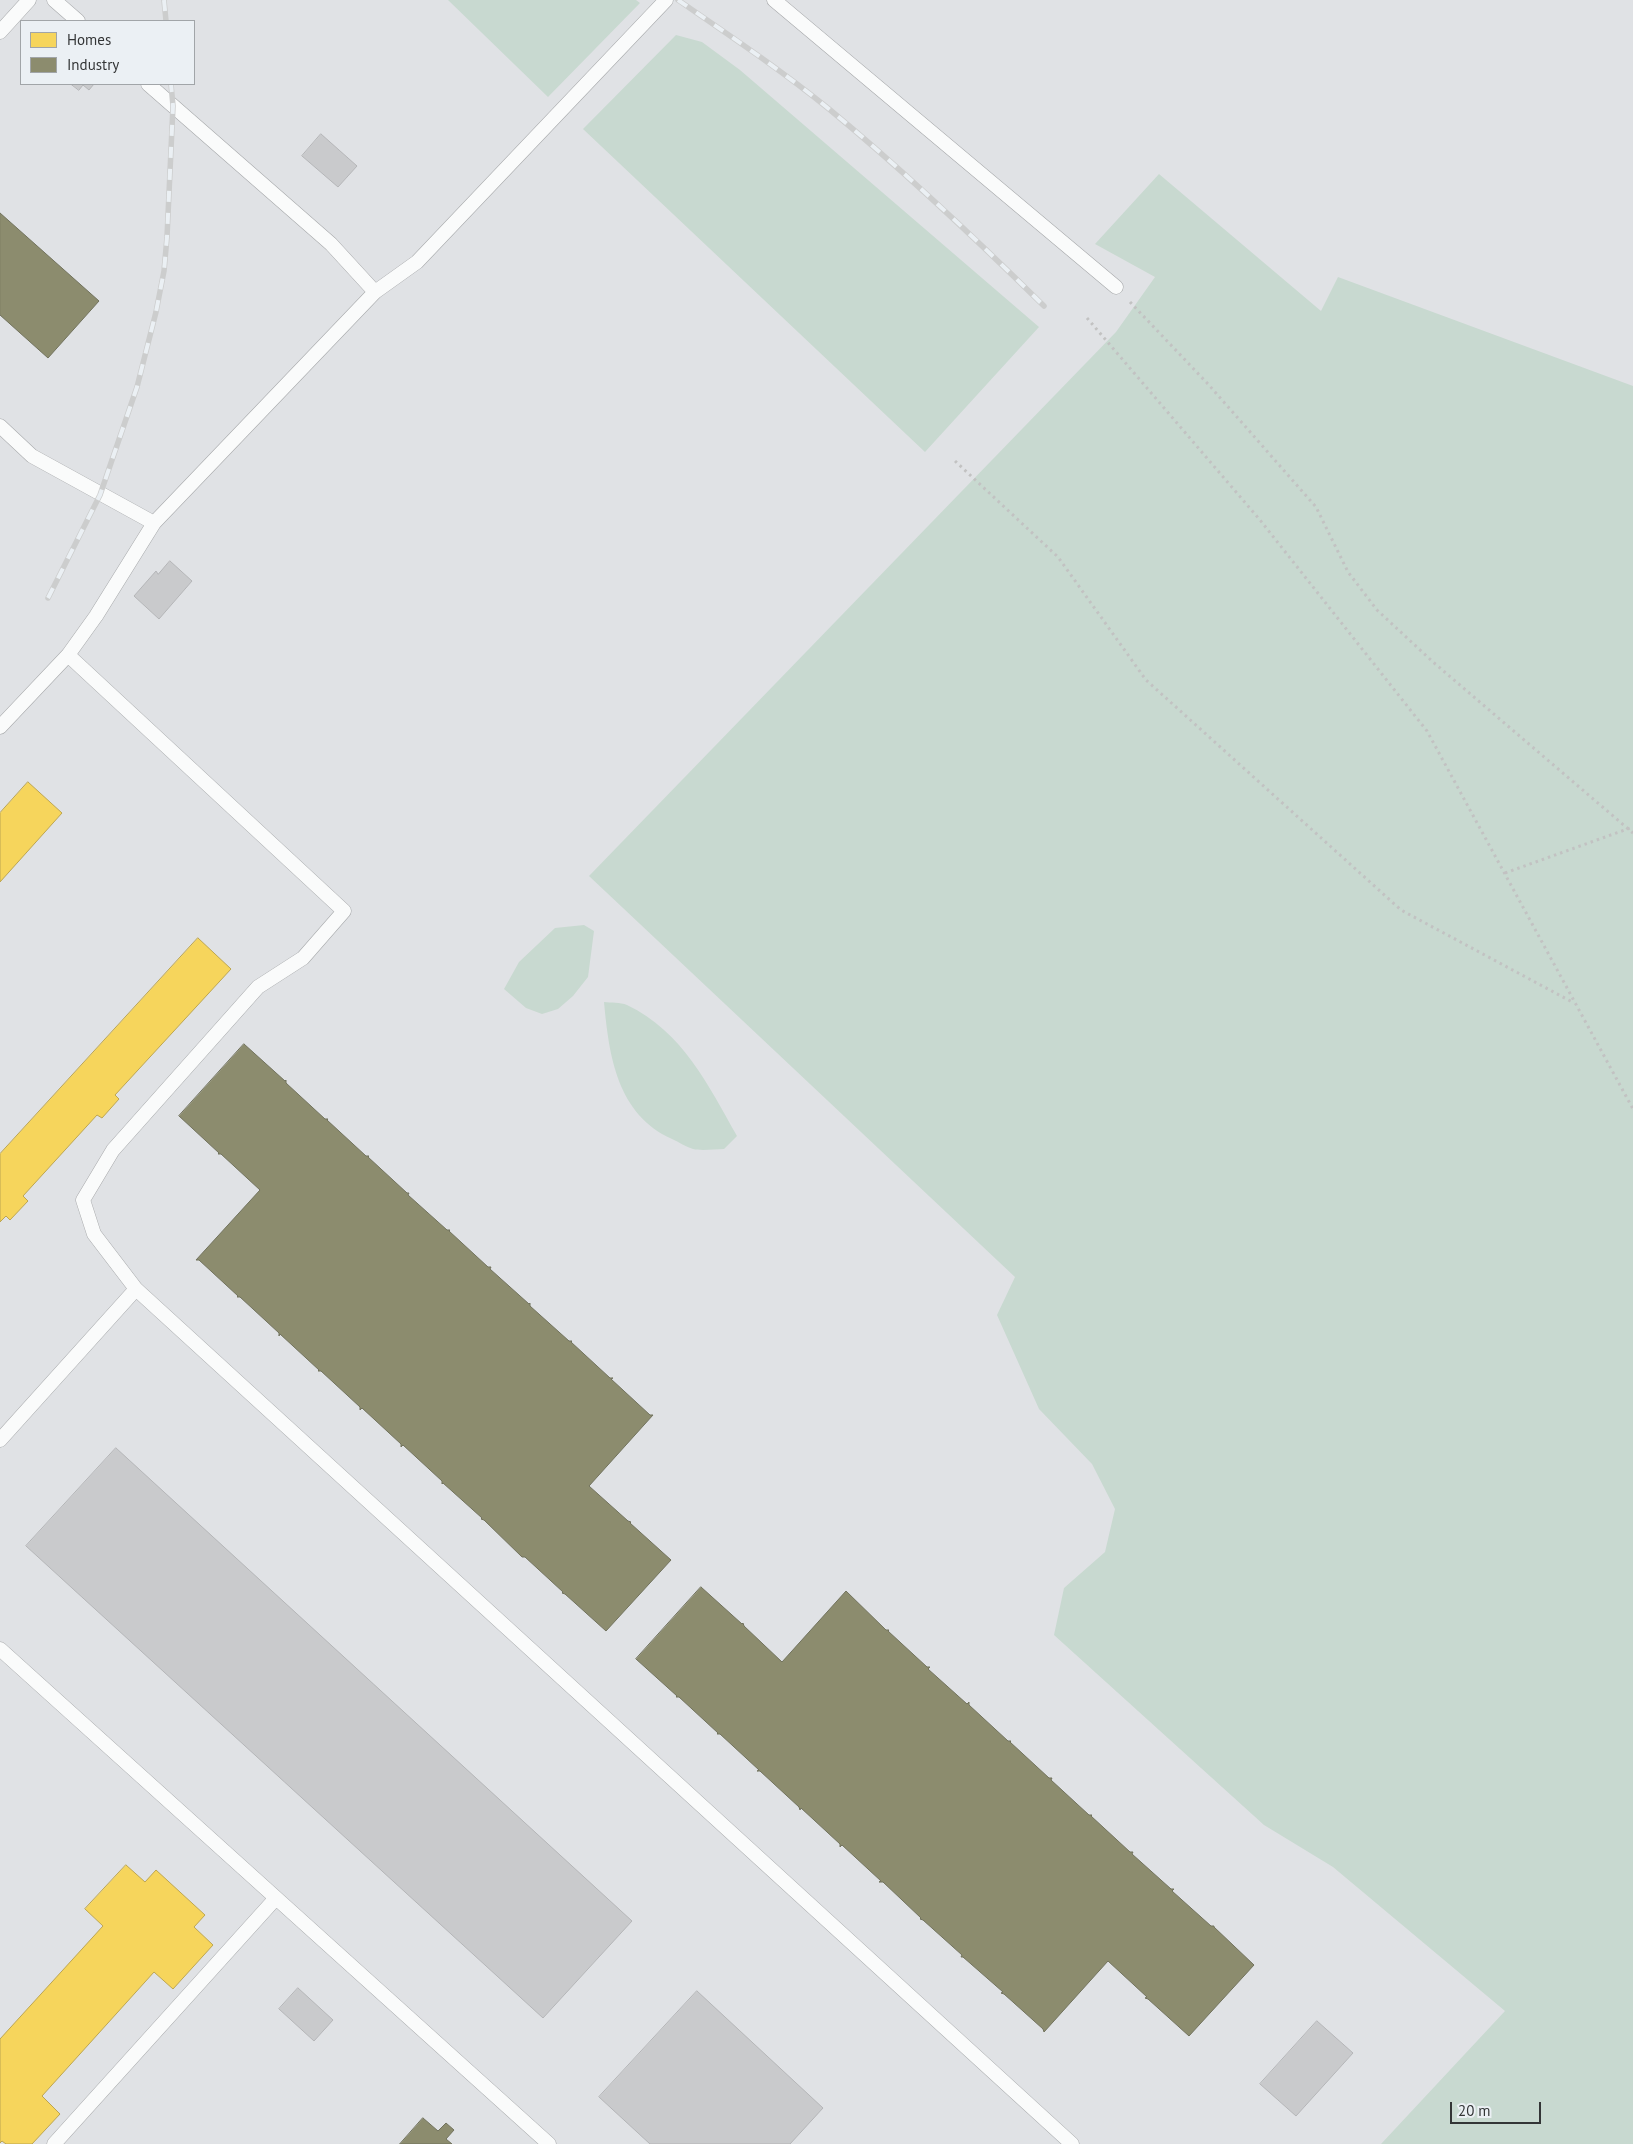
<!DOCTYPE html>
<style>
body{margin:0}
#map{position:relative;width:1633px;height:2144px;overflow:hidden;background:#e0e2e5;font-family:"PT Sans",sans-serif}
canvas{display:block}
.legend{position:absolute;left:20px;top:20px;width:175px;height:65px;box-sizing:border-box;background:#ebf0f4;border:1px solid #a1a5a8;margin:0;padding:6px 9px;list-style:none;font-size:15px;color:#333536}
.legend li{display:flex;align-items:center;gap:10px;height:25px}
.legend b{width:25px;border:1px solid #a1a5a8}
.scale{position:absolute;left:1450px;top:2102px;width:91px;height:22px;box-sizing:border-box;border:2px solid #333536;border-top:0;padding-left:6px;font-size:15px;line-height:18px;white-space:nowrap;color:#333536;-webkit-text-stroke:4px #ebf0f4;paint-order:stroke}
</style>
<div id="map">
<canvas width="1633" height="2144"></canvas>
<ul class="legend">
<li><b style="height:14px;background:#f6d55c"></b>Homes</li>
<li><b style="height:14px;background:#8c8c6e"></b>Industry</li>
</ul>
<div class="scale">20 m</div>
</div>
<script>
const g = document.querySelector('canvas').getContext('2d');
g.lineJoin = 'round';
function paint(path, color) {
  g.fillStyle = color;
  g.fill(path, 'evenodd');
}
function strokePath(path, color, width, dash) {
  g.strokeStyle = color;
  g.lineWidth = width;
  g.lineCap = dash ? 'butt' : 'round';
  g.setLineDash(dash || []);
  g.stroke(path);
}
paint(new Path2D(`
 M448,0H636L640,3L548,97Z
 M676,35L702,42L740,70L1039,327L925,452L583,129Z
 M1159,174L1321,311L1338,277L1633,386V2144H1381L1505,2011L1333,1867L1264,1825L1054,1635L1064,1588L1105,1552L1115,1509L1092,1464L1039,1409L997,1315L1015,1277L589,876L1116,332L1155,277L1095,244Z
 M584,925L594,931L588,977L573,996L558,1009L542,1014L526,1008L504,989L519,962L555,928Z
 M604,1002C611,1003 620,1002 627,1005C683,1032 708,1085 737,1136L724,1149C715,1149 702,1151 693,1149C686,1147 679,1142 672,1139C617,1114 609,1056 604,1002Z`), '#c8d9d0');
const homes = new Path2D(`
 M28,782L62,813L0,882V813Z
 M198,938L231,969L115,1095L119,1099L102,1118L97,1115L23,1196L28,1201L10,1220L6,1216L0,1222V1154Z
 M126,1865L145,1882L156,1870L205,1915L194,1927L213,1945L173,1989L154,1972L42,2096L60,2114L32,2144H6L2,2141L0,2143V2039L103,1926L85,1909Z`);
paint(homes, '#f6d55c');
strokePath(homes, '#bca551', 1);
const industry = new Path2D(`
 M0,213L99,301L48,358L0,315Z
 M244,1044L285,1081L286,1080V1083L325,1119H328L327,1120L366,1156H369L368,1157L407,1193H409L408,1195L447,1230H450L449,1231L488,1267H491L490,1269L529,1304L530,1303V1306L569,1341H572L571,1342L610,1378H613L611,1379L650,1415H653L589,1486L628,1521L631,1522L630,1523L671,1560L606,1631L565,1594L562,1593L563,1592L525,1557H522L484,1520L481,1519L482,1518L443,1483L442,1484V1481L403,1445L401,1447V1444L362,1408L360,1410V1407L321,1371H318L319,1370L280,1334L279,1336V1333L240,1297H237L238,1296L199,1260H196L260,1190L221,1154H218L219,1153L179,1116Z
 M701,1587L742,1624L743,1623L744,1626L782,1662L846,1591L886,1630H889L888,1631L927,1667H930L928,1669L967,1704L969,1702V1705L1008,1741H1011L1010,1742L1049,1778H1052L1051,1780L1089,1815H1092L1091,1816L1130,1852H1133L1132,1854L1171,1889H1174L1172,1891L1211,1926H1214V1927L1254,1965L1189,2036L1148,1999L1145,1998L1147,1997L1108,1961L1044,2032L1043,2029L1004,1994L1001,1993L1003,1992L963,1957H961L962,1955L923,1920L920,1919L921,1918L883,1882H879L881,1881L842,1845L840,1847V1844L801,1808L800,1810L799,1807L760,1771H757L759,1770L720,1734H717L718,1733L679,1697H676L677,1696L636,1659Z
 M423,2118L438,2131L446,2123L454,2130L446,2139L452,2144H400Z`);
paint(industry, '#8c8c6e');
strokePath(industry, '#71725d', 1);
const building = new Path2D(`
 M71,84H94L89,90L83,85L79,90Z
 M321,134L357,166L338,187L302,156Z
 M170,561L192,581L159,619L134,596L156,571L158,574Z
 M116,1448L632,1921L543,2018L26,1546Z
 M298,1988L333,2020L314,2041L279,2009Z
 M697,1991L823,2108L790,2144H650L599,2097Z
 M1317,2021L1353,2053L1296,2116L1260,2084Z`);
paint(building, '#c9cacc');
strokePath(building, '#b4b5b7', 1);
const lane = new Path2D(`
 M54,0L78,21
 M774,0L1116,287
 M0,32L29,0
 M148,84L331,244L375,292
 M0,426L32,456L154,523
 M68,655L344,911L303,958L258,987L113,1150L83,1200L94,1234L136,1289L1072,2144
 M0,727L68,655L96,616L154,523L375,292L417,262L666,0
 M0,1440L136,1289
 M0,1649L549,2144
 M54,2144L276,1898`);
strokePath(lane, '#a6a8aa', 15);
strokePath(new Path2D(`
 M1130,302L1208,384L1316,507L1348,572L1377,610L1433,662L1633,833
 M1087,318L1260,520L1427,731L1633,1109
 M955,461L1058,557L1146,680L1401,910L1574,1003
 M1505,873L1633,827`), '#c2c2c2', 3, [2.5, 4]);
strokePath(lane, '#fafbfb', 14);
const rail = new Path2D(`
 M164,0L166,21
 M678,0C729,35 781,70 829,109C904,171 974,237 1044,306
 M48,598L100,495L137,387L156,312L164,271L167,237L173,106L171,84`);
strokePath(rail, '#cccdcd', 5.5);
strokePath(rail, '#ebf0f4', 4, [11]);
</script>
